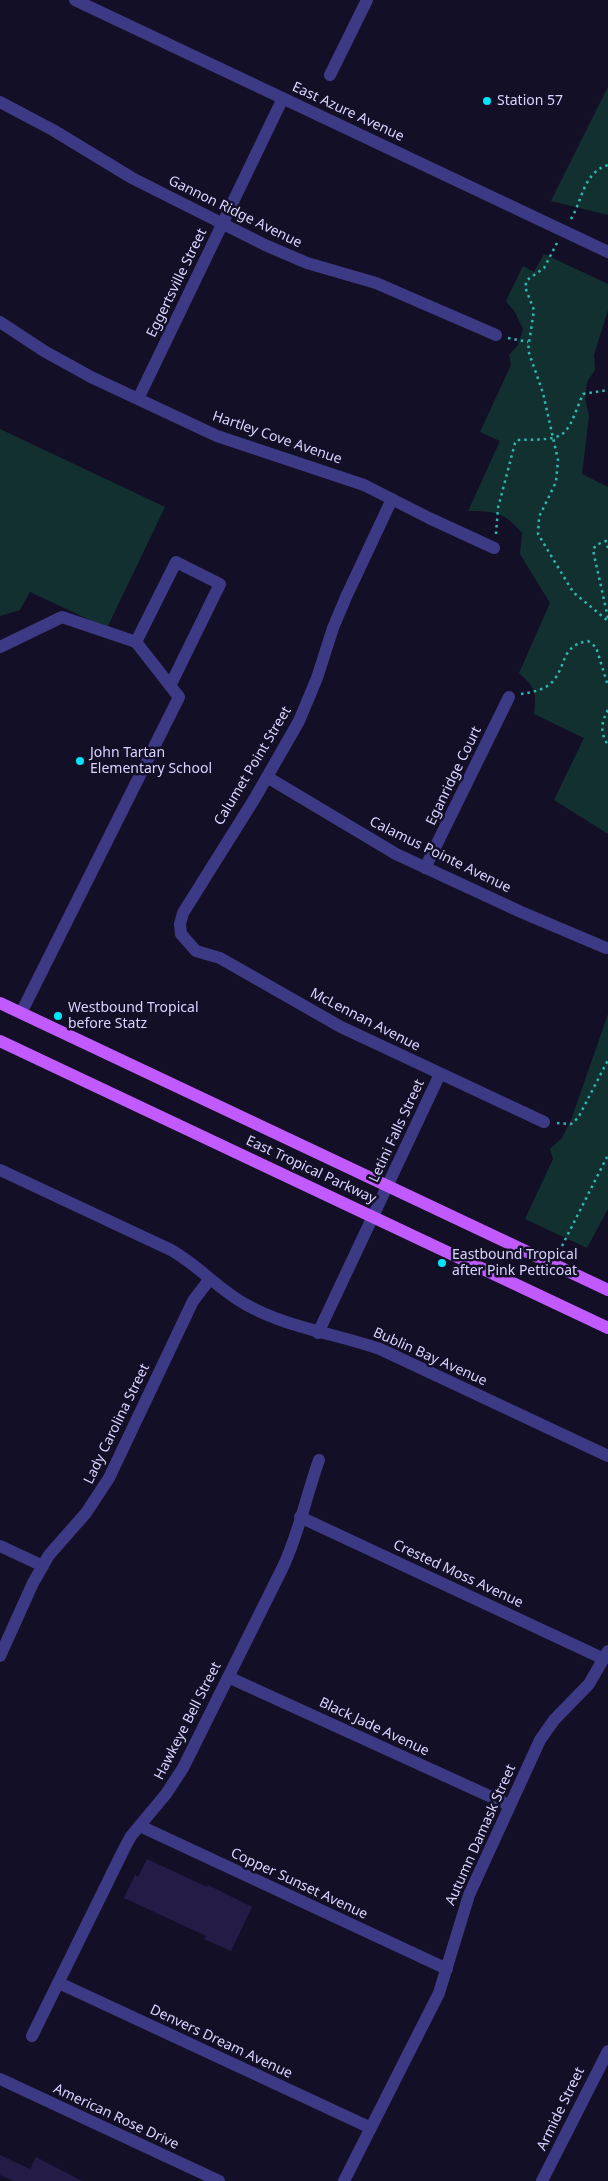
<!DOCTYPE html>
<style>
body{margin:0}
canvas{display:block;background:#130f26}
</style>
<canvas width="608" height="2181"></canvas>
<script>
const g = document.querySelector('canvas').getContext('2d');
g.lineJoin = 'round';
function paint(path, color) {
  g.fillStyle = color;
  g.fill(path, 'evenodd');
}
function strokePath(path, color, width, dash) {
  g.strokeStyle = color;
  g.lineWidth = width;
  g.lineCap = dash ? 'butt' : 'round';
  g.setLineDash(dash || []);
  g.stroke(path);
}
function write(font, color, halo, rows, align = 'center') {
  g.font = font + ' "Noto Sans",sans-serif';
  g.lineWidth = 5;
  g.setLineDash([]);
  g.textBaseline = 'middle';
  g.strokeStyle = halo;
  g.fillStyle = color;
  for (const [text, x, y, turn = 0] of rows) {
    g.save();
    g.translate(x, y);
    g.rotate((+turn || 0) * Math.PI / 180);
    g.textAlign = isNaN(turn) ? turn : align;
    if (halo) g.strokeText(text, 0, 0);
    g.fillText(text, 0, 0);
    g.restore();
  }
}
paint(new Path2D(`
 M608,87V215L551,201Z
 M544,254L608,284V310L594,355L595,370L587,382L585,398L589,416L582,474L608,487V834L554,800L584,738L534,714C537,692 535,687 519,673L550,603L520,554L522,533C504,512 495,511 468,511L500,441L480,432L511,365L509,355L518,345L523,329L515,312L506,301L523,266L534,272Z
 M0,429L165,507L107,628L30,592L20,610L0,616Z
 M608,1014V1209L587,1248L525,1219L553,1159L550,1149L562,1138L571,1120Z`), '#12302f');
paint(new Path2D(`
 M147,1859L207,1887L208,1885L252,1907L231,1951L204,1939L206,1936L124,1898L135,1875L138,1877Z
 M0,2155L30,2169L36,2157L82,2181H13L0,2175Z`), '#241b47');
strokePath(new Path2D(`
 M571,219C583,199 583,173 608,165
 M557,243L544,268L527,280L525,287L534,310L528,350L543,393L558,460L556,482L539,517L538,534L573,592L608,621
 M508,338L528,342
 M496,534L498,508L515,443L517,440C569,439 564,440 583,394L608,390
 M608,548L606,541L596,545L593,550L608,618
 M521,694C533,692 546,690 554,680C567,663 561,646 588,641L596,647L608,686
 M608,710C601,722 600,733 608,745
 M557,1123L571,1124L578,1118L608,1060
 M562,1246L608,1155`), '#2fb8b0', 2.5, [2.5, 4]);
strokePath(new Path2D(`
 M75,0L608,252
 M330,75L367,0
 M0,102L53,130L132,178L265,245L307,263L376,283L496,335
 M0,322L44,351L91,377L217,436L364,485L429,518L494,548
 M138,399L283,98
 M392,499L346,597L333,628L317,678L299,721L255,798L183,913L180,924L181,934L196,951L220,958L341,1027L544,1122
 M0,647L62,617L136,642
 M267,777L396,854L521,912L606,948
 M425,868L509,697
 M21,1013L179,697L136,642L176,562L220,584L170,686
 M0,1170L171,1250C198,1265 218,1289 245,1304C287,1328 334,1333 380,1349L608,1456
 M318,1333L440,1074
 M300,1517L604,1659
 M0,1546L43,1566
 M0,1656L33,1583L49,1555L86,1513L109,1478L193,1301L209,1280
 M228,1677L509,1805
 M140,1826L447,1969
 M59,1983L371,2128
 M32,2036L124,1849L131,1836L166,1794L183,1768L282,1569C299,1534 306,1496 319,1460
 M0,2079L219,2181
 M344,2181L439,1993L469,1895L540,1740L554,1720L589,1684L608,1651
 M542,2181L608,2051`), '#3d3a85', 12);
strokePath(new Path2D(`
 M0,1003L608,1290
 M0,1041L608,1328`), '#c25bff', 12);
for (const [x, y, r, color] of [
 [487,101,5,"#00e5ff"],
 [80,761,5,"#00e5ff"],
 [58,1016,5,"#00e5ff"],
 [442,1263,5,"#00e5ff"]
]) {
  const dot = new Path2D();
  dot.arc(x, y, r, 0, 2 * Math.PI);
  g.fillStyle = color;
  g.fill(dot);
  strokePath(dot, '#130f26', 2);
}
write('14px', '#d9d4ff', '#130f26', [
 ["Station 57",497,101],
 ["John Tartan",90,753],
 ["Elementary School",90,769],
 ["Westbound Tropical",68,1008],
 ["before Statz",68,1024],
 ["Eastbound Tropical",452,1255],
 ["after Pink Petticoat",452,1271]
], 'left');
write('14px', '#d9d4ff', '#130f26', [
 ["East Azure Avenue",348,112,25],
 ["Gannon Ridge Avenue",235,212,26],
 ["Eggertsville Street",177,283,-64],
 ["Hartley Cove Avenue",277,438,19],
 ["Calumet Point Street",253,766,-59],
 ["Eganridge Court",454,776,-64],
 ["Calamus Pointe Avenue",440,855,26],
 ["McLennan Avenue",365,1020,27],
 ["Letini Falls Street",397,1131,-65],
 ["East Tropical Parkway",311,1170,25],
 ["Bublin Bay Avenue",430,1357,24],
 ["Lady Carolina Street",117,1424,-64],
 ["Crested Moss Avenue",458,1574,25],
 ["Hawkeye Bell Street",188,1721,-63],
 ["Black Jade Avenue",374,1727,25],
 ["Autumn Damask Street",481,1835,-66],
 ["Copper Sunset Avenue",299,1884,25],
 ["Denvers Dream Avenue",221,2042,25],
 ["Armide Street",561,2109,-64],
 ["American Rose Drive",116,2117,25]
]);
</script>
